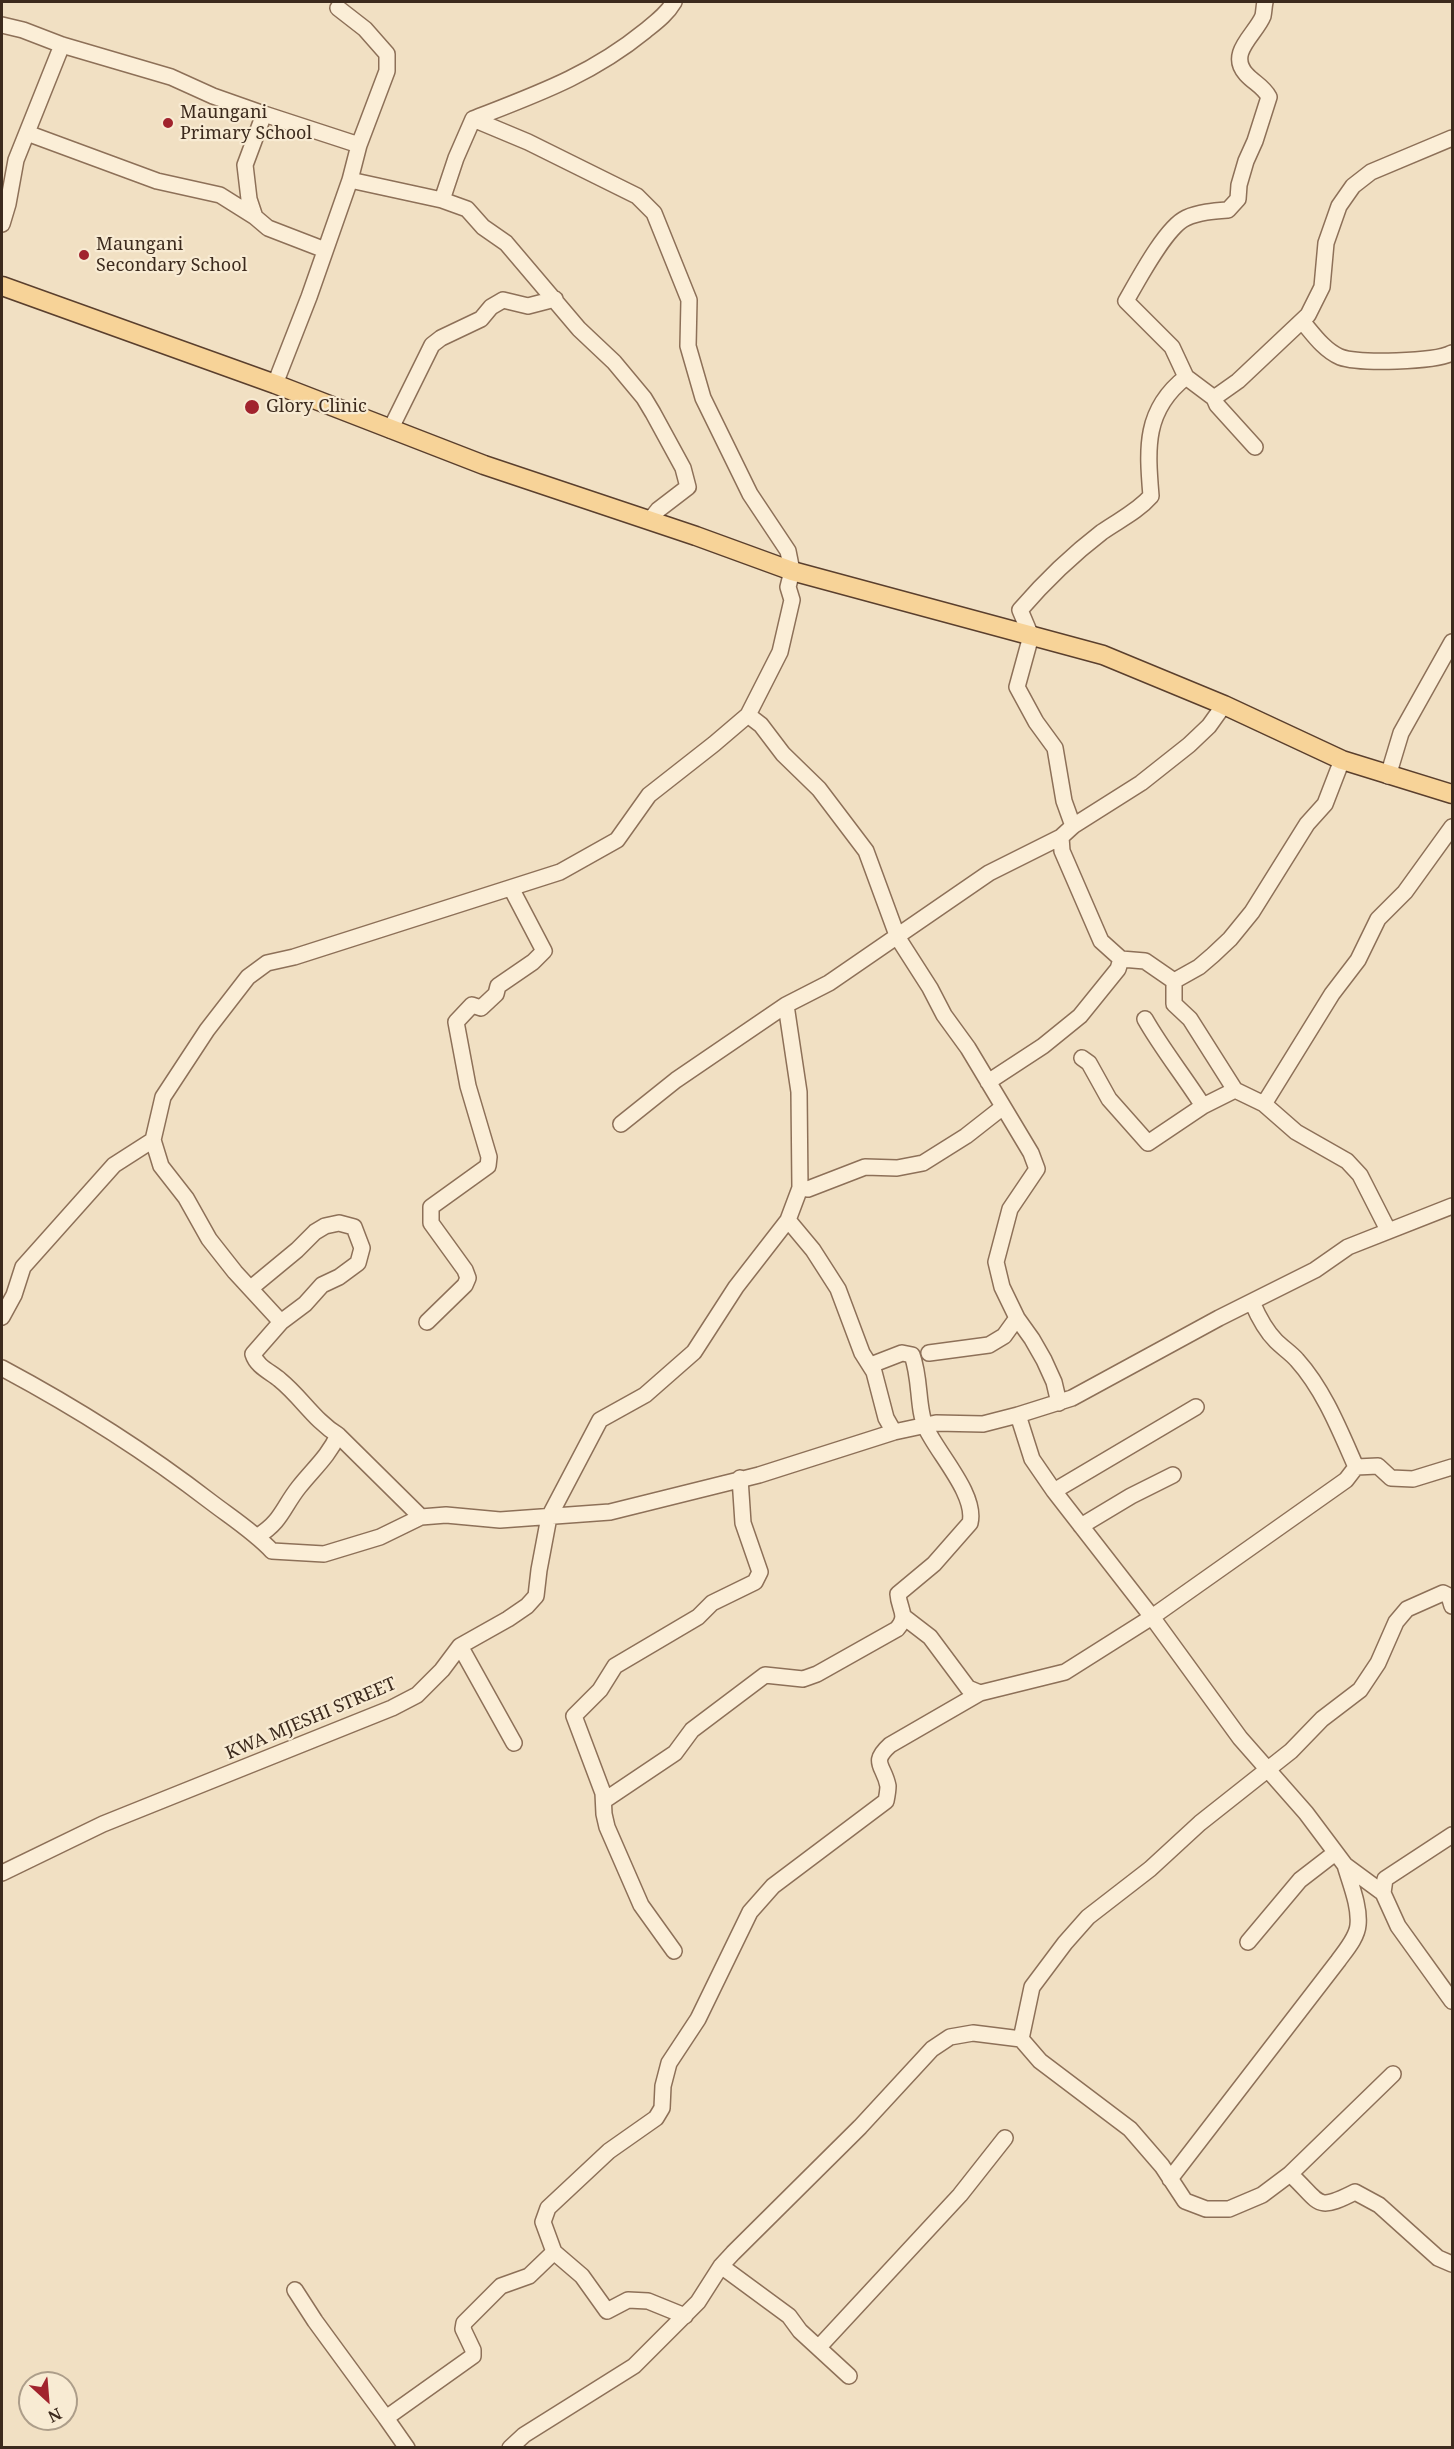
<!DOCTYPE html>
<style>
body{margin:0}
#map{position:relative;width:1454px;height:2449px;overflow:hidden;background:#f1e0c3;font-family:"Noto Serif",serif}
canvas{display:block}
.frame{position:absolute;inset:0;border:3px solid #3c2a1d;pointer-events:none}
.north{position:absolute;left:18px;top:2371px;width:60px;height:60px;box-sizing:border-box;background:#f8ebd3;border:2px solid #ad9e8a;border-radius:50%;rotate:154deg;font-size:16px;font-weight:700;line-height:24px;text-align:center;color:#3c2a1d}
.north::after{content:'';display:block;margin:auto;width:21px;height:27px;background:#a1232d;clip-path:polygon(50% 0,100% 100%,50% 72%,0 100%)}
</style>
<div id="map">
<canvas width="1454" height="2449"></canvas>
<div class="frame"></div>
<div class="north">N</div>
</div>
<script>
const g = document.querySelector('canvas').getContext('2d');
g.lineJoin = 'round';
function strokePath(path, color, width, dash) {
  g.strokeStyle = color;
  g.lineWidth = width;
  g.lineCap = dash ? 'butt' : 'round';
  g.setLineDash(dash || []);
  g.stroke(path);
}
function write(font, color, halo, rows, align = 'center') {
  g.font = font + ' "Noto Serif",serif';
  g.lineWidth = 4.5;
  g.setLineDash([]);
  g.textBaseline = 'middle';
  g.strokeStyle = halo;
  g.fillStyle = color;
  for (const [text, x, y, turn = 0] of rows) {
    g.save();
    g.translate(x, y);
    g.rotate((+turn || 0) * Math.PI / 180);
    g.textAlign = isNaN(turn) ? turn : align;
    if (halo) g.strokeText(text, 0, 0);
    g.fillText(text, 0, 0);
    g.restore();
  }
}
const minor = new Path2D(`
 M2,25L23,30L62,45L171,77L213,96L264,114L245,165L249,199L255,217L268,228L325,250
 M264,114L359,145
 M27,133L157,181L220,195L255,217
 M350,180L442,200L456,158L473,119C537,94 591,75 645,31C656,22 667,14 674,2
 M442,200L467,209L483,227L506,243L579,329L614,362L644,398L653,413L683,468L688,487L658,510L650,520
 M2,224L8,204L16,160L62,45
 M1302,321C1313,334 1324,350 1340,357C1359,364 1435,362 1452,353
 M1186,377L1214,398L1238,381L1308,315L1322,287L1326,243L1339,206L1353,186L1371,172L1452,138
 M275,384L309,297L350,180L359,145L387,71V54L365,29L338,8
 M1214,398L1217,405L1255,447
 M390,430L432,345L441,338L481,319L491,307L503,300L528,306L555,299
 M748,715L761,725L783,754L819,789L866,851L898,938L930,988L944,1015L968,1048L1031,1153L1037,1169L1010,1209L996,1262L1002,1287L1017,1318L1032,1339L1044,1360L1054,1382L1059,1403
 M1388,776L1401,733L1452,642
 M1073,826L1064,801L1055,748L1036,722L1017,687L1031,636L1020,610C1045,581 1072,555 1102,532C1119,520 1137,512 1151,496C1147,448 1144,410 1186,377L1172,347L1126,301C1138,280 1166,227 1186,218C1199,212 1214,211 1228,210L1238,199L1239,185L1246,161L1255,141L1269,97C1263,86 1254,83 1246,74C1227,53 1256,34 1263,16C1264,11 1264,6 1265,2
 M1121,959L1145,961L1174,981L1199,967L1213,955L1230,939L1252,912L1307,824L1325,804L1342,760
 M1174,981V1004L1190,1019L1235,1090
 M786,1005L799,1092L800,1188
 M1145,1019C1162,1049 1184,1076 1203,1106L1235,1090L1264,1104L1296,1132L1347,1161L1360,1175L1388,1230
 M1082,1058L1089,1063L1109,1099L1148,1143L1203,1106
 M988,1082L1043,1046L1080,1016L1118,969L1121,959L1101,941L1062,851L1061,837
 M1264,1104L1332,994L1358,960L1378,919L1405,892L1452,827
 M621,1124L676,1080L786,1005L829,983L989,873L1061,837L1073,826L1141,783L1189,745L1209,726L1224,705
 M788,1220L813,1250L838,1289L862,1353L874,1372L886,1418L894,1432
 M251,1288L297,1250L315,1232L325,1226L339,1223L354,1227L362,1248L358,1263L339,1277L322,1285L305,1304L281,1322
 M1252,1302C1258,1316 1265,1330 1276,1341C1283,1348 1291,1353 1297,1360C1324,1390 1340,1431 1356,1467
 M2,1317L14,1295L23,1267L114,1165L153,1140
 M427,1322L465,1285L468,1278L465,1270L431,1223V1207L488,1166L489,1157L468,1086L456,1022L472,1005L481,1008L496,994L498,986L533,962L544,951L511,888
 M929,1353L989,1345L1004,1336L1017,1318
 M2,1368C75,1407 145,1451 211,1502C232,1518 254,1532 272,1551L324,1554L380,1537L421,1517L446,1515L500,1520L610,1512L759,1475L894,1432L936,1423L983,1424L1018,1415L1072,1398L1219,1318L1315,1270L1348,1247L1452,1206
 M1018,1415L1032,1459L1054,1491L1152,1617L1240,1738L1306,1813L1345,1865L1383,1893L1398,1926L1452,2001
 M338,1435L421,1517
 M1054,1491L1196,1407
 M1081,1526L1131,1496L1173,1475
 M258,1536C282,1521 283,1507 299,1487C314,1468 328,1457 338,1435C315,1421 301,1397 280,1380C271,1372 257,1367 253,1354L281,1322L235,1272L209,1239L186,1198L161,1166L153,1140L163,1097L207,1030L248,977L267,963L294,957L560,872L617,840L649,795L714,744L748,715L780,652L792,600L788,587L792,571L788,551L750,494L703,398L688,346L689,300L654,213L637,196L528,142L473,119
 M904,1617L930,1637L968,1688L980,1693L1065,1672L1152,1617L1346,1480L1356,1467L1378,1466L1391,1478L1413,1479L1452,1467
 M460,1646L514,1743
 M605,1800L675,1753L692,1730L765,1675L803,1679L817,1674L897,1629C909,1615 899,1610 898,1594L934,1564L970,1523C977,1495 938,1454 926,1428C917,1409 921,1379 912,1355L902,1353L871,1365
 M2,1873L103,1824L392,1708L417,1695L442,1670L460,1646L508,1619L527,1606L536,1596L539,1570L549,1517L600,1420L645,1395L694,1352L736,1287L788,1220L800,1188L808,1189L865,1167L897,1168L923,1163L966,1136L1003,1107
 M1383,1893L1385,1879L1452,1835
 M1248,1942L1300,1880L1335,1853
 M674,1951L641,1905L607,1827L604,1814L603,1793L574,1716L600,1690L615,1666L698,1617L712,1603L755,1582L760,1572L743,1523L740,1478
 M1021,2039L1032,1987L1065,1943L1088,1917L1150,1869L1200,1823L1291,1751L1322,1719L1360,1690L1378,1663L1396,1622L1407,1609L1443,1593L1449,1596L1452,1606
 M1290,2174L1393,2074
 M1170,2179L1338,1961C1345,1951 1357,1938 1358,1925C1360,1906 1350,1883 1345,1865
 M554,2252L582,2276L607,2311L628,2300L648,2301L685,2316
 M721,2266L789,2316L800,2331L849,2376
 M295,2290L315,2321L386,2418
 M819,2347L960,2195L1005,2138
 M407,2448L386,2418L473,2356V2350L463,2329L464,2323L501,2286L529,2276L554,2252L543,2222L548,2208L609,2151L656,2118L662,2108L663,2086L669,2063L698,2019L750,1912L773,1886L886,1801C887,1796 888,1790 888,1786C884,1765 870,1763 890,1745L980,1693
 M510,2448L524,2435L634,2366L698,2302L721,2266L733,2253L860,2127L932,2049L950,2037L973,2033L1021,2039L1040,2061L1130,2129L1162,2166L1185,2201L1206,2209H1229L1262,2195L1290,2174C1321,2202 1314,2213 1355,2192L1379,2205L1438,2258L1452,2264`);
const major = new Path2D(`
 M2,286L275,384L484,465L696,536L792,571L1103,655L1224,705L1342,760L1452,794`);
strokePath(minor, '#8d7058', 18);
strokePath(major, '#5a3f2d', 21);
strokePath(minor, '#fbeed7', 15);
strokePath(major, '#f7d398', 18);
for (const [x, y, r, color] of [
 [168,123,6,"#a1232d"],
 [84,255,6,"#a1232d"],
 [252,407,8,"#a1232d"]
]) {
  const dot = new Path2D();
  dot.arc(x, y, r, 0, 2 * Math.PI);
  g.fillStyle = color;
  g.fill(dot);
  strokePath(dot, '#f8ebd3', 2);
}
write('18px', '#3c2a1d', '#f8ebd3', [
 ["Maungani",180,113],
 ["Primary School",180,134],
 ["Maungani",96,245],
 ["Secondary School",96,266],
 ["Glory Clinic",266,407]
], 'left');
write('18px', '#3c2a1d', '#f8ebd3', [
 ["KWA MJESHI STREET",311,1719,-23]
]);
</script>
